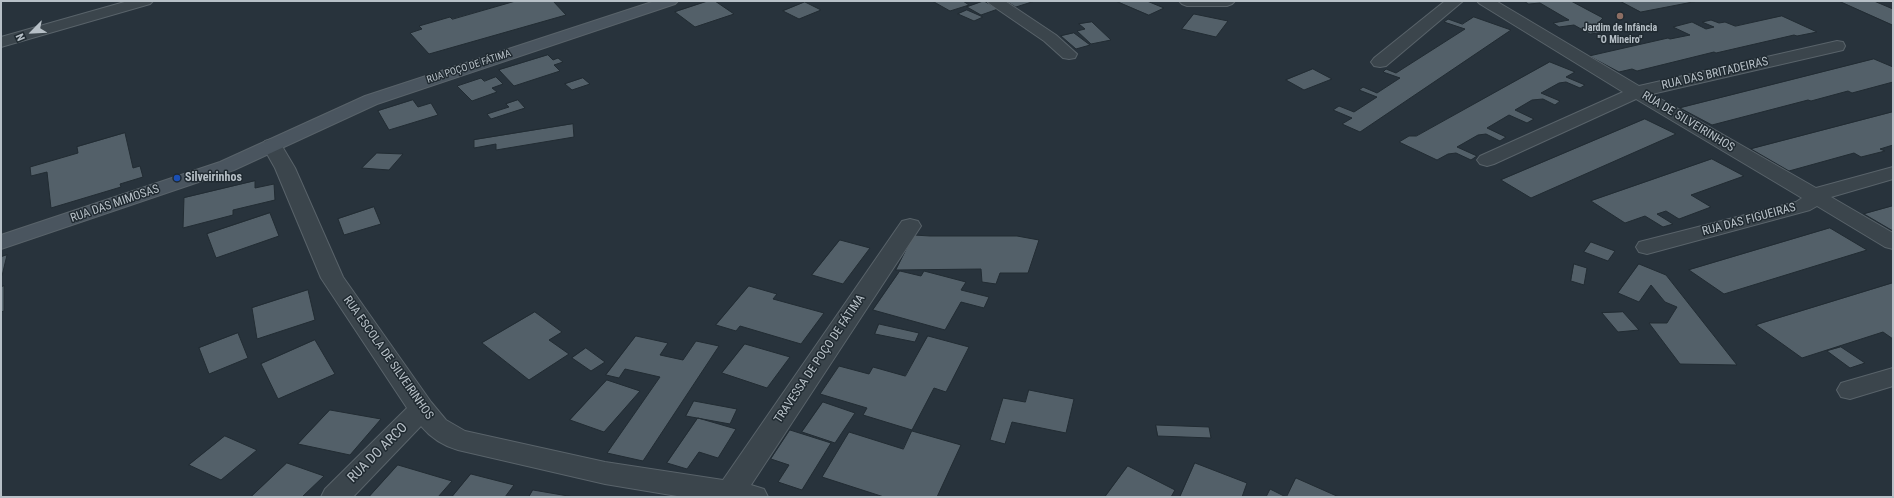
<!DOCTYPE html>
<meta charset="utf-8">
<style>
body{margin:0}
#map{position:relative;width:1894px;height:498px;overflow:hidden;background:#28333c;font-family:"Roboto Condensed",sans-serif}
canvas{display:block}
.frame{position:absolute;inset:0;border:2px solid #b7c0c7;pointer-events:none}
.north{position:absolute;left:12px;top:12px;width:40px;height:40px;-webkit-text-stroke:3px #202a31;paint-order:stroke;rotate:246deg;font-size:11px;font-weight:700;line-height:16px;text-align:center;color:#b7c0c7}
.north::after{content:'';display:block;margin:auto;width:14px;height:18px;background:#b7c0c7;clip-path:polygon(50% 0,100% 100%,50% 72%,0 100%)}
</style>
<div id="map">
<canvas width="1894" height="498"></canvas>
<div class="frame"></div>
<div class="north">N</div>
</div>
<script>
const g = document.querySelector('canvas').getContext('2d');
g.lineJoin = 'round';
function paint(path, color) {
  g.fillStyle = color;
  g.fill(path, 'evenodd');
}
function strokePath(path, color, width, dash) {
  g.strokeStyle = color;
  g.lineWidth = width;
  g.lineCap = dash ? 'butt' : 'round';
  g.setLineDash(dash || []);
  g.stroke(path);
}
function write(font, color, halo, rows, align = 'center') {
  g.font = font + ' "Roboto Condensed",sans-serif';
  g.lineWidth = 3;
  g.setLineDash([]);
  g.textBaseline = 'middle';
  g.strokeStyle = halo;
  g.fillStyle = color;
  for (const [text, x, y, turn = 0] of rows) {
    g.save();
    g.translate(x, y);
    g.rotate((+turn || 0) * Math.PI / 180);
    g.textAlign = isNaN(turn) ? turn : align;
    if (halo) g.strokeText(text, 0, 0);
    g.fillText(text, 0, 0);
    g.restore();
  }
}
const building = new Path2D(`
 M516,1H553L566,15L429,54L410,33L422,29L419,26L450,17L452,19Z
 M708,1H715L734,14L695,27L675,12Z
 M936,1H963L969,5L950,11L934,2Z
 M984,1L998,9L981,15L967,7Z
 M1006,1H1035L1016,7Z
 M1116,1H1147L1164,8L1149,15Z
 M1524,1H1571L1603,18L1599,22L1614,31L1590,34L1574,25L1559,27L1553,23L1569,20L1540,3L1529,4Z
 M1620,1H1698L1641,12Z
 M1839,1H1874L1893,9V25Z
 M805,2L821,10L799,19L783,11Z
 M967,10L983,17L974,21L958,14Z
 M1194,14L1228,21L1216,37L1182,29Z
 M1782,16L1817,32L1797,36L1794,35L1716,53L1714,52L1637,71L1632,69L1619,72L1589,56L1668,38L1670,39L1690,35L1673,27L1692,22L1706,29L1714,27L1702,22L1711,20L1719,23L1725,22L1735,26Z
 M1474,17L1511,30L1360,132L1342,124L1352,118L1333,110L1339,106L1354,112L1377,97L1359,90L1363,87L1377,93L1400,78L1383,72L1386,69L1396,73L1465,29L1444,22L1448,19L1462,24Z
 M1092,22L1111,40L1091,44L1077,31L1085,29L1079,24Z
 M1074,33L1090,45L1076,49L1061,36Z
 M548,55L553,60L558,58L563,62L554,65L560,71L514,86L499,70Z
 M1874,59L1893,67V82L1852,93L1848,91L1811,101L1808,100L1712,125L1680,108Z
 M1550,62L1575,72L1566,77L1585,85L1580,88L1566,82L1559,83L1541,93L1560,101L1555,105L1543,99L1532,100L1515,110L1534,119L1527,123L1509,115L1487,128L1506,137L1500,141L1486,134L1478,135L1457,147L1477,156L1471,160L1456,153L1448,154L1437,160L1399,142L1409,136H1416Z
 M1313,69L1332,79L1304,90L1286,80Z
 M496,77L503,84L492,88L497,92L472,101L457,86L481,78L484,81Z
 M583,78L590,84L572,90L565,84Z
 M413,100L418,107L431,103L438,115L389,130L378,111Z
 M518,100L525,108L491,119L487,114L509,107L506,104Z
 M1893,112V145L1880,149L1885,151L1861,157L1854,153L1789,171L1751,149Z
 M1645,119L1676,134L1531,198L1501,180Z
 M573,124L574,137L496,150V144L474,148V140Z
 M125,133L133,168L140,166L143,177L120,184L121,187L51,208L47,172L31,176L30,167L78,153L77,147Z
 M377,153L403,154L389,170L362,168Z
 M1712,159L1744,176L1691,195L1711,207L1679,219L1666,211L1657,214L1673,224L1663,227L1645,216L1625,223L1591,201Z
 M255,181V188L274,184L275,200L233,210V215L183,228L184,198Z
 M1893,206V231L1864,214Z
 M374,207L381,224L344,235L338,219Z
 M270,213L279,236L216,258L207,234Z
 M1830,228L1867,250L1724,294L1689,270Z
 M915,232L914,235L930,236H1017L1039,240L1028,273H1000L996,284L982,282L981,269L896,270Z
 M840,240L870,248L843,284L812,275Z
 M1591,242L1615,251L1608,261L1584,252Z
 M7,255L2,276L1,277V257Z
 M1574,264L1587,268L1584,285L1571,281Z
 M1639,264L1666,275L1737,365L1680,364L1649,323H1667L1677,307L1665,302L1651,285L1639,302L1618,293Z
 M900,271L921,276L924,271L966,282L961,290L989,297L984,308L961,302L945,330L873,310Z
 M1893,283V339L1883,332L1802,358L1756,325Z
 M4,286V311L1,312V287Z
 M749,286L777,294L773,299L824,313L801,344L740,326L736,331L716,325Z
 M308,290L315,320L257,339L252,308Z
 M535,312L562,332L549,340L569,354L529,380L482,343Z
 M1623,312L1639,330L1618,332L1602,313Z
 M879,324L919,333L915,342L875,334Z
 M238,333L248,358L209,374L199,348Z
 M636,336L668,343L660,355L683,360L696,341L719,346L643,461L607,453L660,377L625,369L619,378L606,375Z
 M928,336L969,347L946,392L934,388L912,430L863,415L867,408L820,394L839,366L869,374L873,367L905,376Z
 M315,340L335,374L278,399L261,364Z
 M745,344L790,357L767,388L722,373Z
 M1841,347L1865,363L1850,368L1827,351Z
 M586,348L605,362L591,371L572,358Z
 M607,380L640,391L604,432L570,420Z
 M1029,390L1074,399L1066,433L1012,422L1005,444L990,440L1003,398L1025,402Z
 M694,401L737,409L730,424L686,416Z
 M823,402L855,413L835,443L802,432Z
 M330,410L381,419L350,455L298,444Z
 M698,418L736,429L718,458L699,452L687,469L667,463Z
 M1156,425L1209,427L1211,438L1158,436Z
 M790,430L831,443L802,490L778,482L789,465L771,459Z
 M912,431L961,445L937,497H884L822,477L849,432L903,449Z
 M225,436L257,450L221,480L189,465Z
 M287,463L324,476L302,497H251Z
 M1195,463L1247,483L1242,497H1180Z
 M398,465L452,481L438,497H369Z
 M1128,466L1175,490L1171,497H1105Z
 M471,474L514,485L505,497H452Z
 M1296,478L1339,497H1266L1270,489L1286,497Z
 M533,490L574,497H529Z`);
paint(building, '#536069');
strokePath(building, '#222c33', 1);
const street = new Path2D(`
 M128,1H153L150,4L1,47V37Z
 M987,1H1005L1056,35L1077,54L1075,58L1069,59L1063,58L1044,41L990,4Z
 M1179,1H1235L1232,4L1227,6H1187L1182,4Z
 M1445,1H1463L1386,66L1380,67L1374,66L1371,62L1374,58Z
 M1477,1H1496L1639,86L1837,41L1843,42L1845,46L1843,50L1652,94L1816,188L1893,167V179L1831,197L1893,233V249L1885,247L1817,206L1810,210L1647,254L1639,252L1636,247L1639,242L1796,202L1802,198L1636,99L1494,164L1487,166L1480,164L1477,160L1480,156L1623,92L1480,4Z
 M272,139L279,141L295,168L343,277L431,402L446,420L465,431L605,462L723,480L902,221L910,219L918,221L921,226L751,485L764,489L768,497H683L605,484L458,450C444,446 431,438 421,426L353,497H321L325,489L407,408L321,278L275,168L262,145L265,141Z
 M1893,368V386L1850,399L1841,397L1837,390L1841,383Z`);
const secondary = new Path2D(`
 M655,1H678L675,4L377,104L234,170L1,249V235L220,162L365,96Z`);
strokePath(street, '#59636a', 2);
strokePath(secondary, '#59636a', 2);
paint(street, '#3b454c');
paint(secondary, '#4a555f');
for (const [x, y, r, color] of [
 [1620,16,4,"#8d6e63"],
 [177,178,4,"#1a4fb4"]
]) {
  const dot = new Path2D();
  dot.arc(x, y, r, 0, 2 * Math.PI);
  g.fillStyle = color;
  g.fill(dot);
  strokePath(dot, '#202a31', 1.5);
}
write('bold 10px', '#b7c0c7', '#202a31', [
 ["Jardim de Infância",1620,28],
 ["\"O Mineiro\"",1620,40]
]);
write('10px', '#b7c0c7', '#202a31', [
 ["RUA POÇO DE FÁTIMA",469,67,-18]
]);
write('12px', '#b7c0c7', '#202a31', [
 ["RUA DAS BRITADEIRAS",1715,74,-13],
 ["RUA DE SILVEIRINHOS",1688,122,31],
 ["RUA DAS MIMOSAS",115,204,-19],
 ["RUA DAS FIGUEIRAS",1749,220,-15],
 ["RUA ESCOLA DE SILVEIRINHOS",388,358,55],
 ["TRAVESSA DE POÇO DE FÁTIMA",820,359,-56]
]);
write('bold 12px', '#b7c0c7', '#202a31', [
 ["Silveirinhos",185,178]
], 'left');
write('14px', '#b7c0c7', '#202a31', [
 ["RUA DO ARCO",378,453,-45]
]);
</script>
